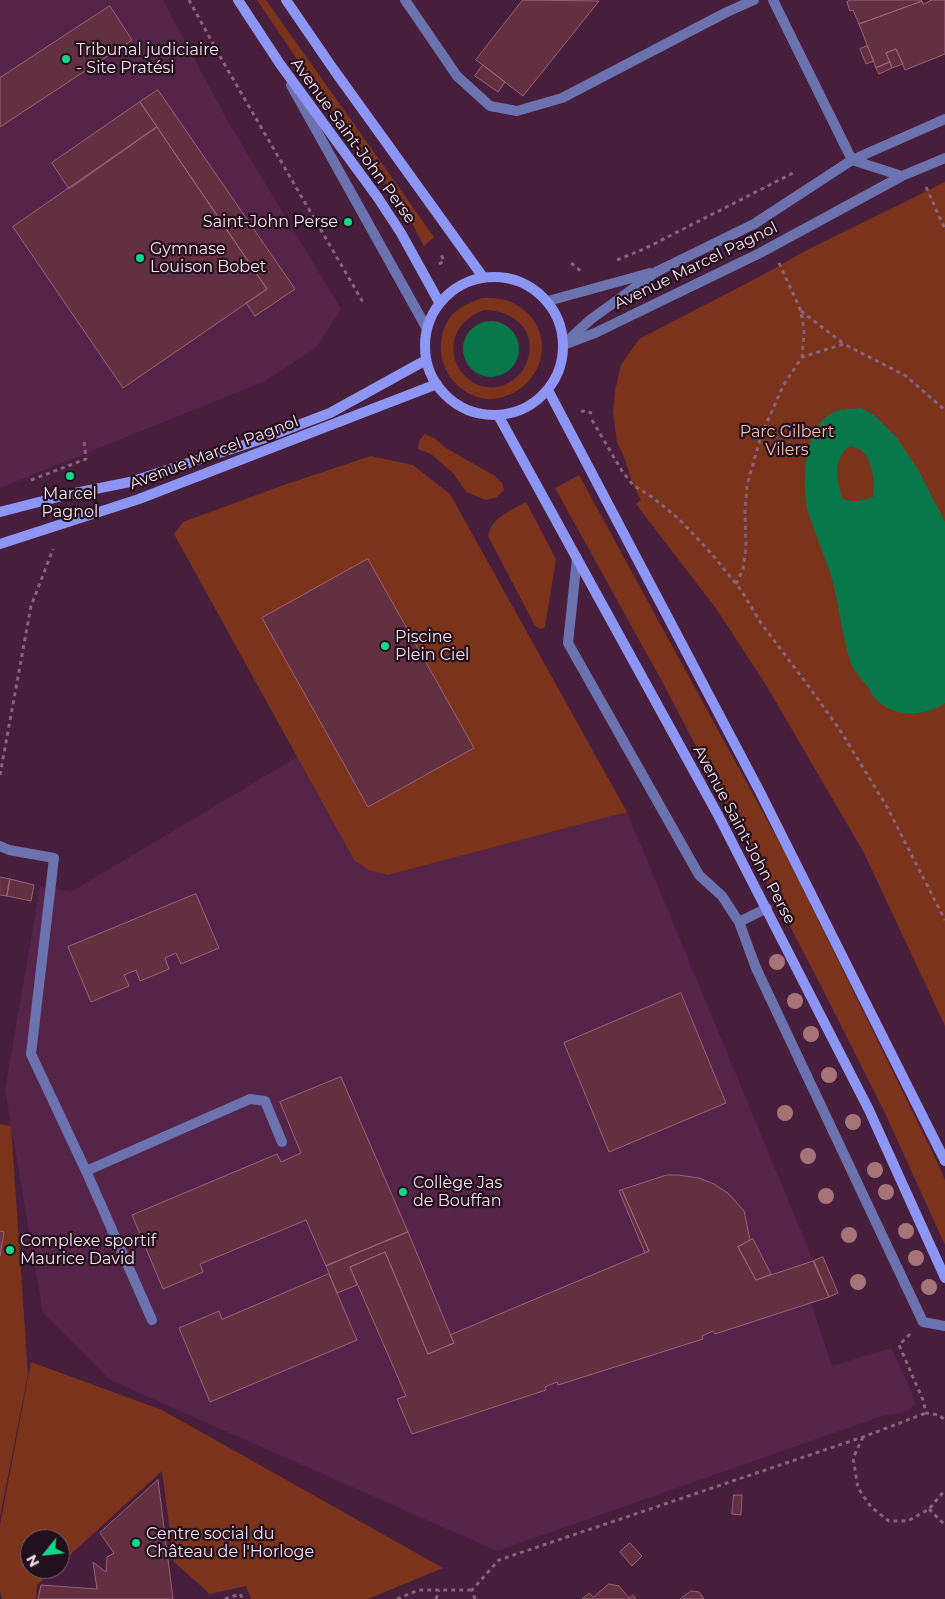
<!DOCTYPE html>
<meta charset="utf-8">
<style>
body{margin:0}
#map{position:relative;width:945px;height:1599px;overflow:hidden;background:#471e3c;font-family:Montserrat,sans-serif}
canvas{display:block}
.north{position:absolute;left:20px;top:1529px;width:50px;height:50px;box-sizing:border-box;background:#23101d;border:1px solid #796271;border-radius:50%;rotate:241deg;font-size:14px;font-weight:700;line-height:20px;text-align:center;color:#f9def0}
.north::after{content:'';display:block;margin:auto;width:18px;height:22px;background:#0dd98a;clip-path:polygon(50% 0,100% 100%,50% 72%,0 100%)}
</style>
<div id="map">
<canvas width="945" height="1599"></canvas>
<div class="north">N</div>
</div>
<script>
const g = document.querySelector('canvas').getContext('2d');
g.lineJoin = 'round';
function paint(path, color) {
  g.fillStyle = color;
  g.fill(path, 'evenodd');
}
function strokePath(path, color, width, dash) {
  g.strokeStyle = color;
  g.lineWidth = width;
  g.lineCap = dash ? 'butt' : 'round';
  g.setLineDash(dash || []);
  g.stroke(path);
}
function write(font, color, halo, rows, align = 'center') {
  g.font = font + ' Montserrat,sans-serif';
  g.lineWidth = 4.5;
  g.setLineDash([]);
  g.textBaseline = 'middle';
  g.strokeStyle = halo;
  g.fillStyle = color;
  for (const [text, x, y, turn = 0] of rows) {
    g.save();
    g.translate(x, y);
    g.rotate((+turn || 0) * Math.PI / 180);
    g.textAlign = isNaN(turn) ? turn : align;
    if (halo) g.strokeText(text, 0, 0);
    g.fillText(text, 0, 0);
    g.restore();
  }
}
paint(new Path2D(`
 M0,0H163L226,118L341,309L316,348L265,381L0,488Z
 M297,757L354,860L388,875L627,812L813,1260L823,1257L838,1293L811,1303L832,1366L891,1348L913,1395L915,1404L907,1411L882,1416L497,1551L110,1380L43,1313L5,1090L40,887L71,892Z`), '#552549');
paint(new Path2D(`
 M257,0H266L434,237L424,246L407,214L336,117Z
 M945,182V1026L864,853L766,685L717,610L636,504L641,500L633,485L624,457L617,442L613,413L615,391L621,365L639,339L757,278L807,250Z
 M482,298C493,298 505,298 515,304C559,328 546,388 499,398C483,402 468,395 457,385C438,367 435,336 452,315C460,306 471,302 482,298ZM484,310C514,310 540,332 526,364C522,373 516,379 508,383C465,406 423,334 484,310Z
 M425,434L434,438L446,448L495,476L502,483L504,490L497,497L486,500L466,492L453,473L431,454L418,449L419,441Z
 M371,456L413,465L450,494L627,812L388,875L369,870L354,860L174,534L183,522L281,486Z
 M579,475L785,853L931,1149L945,1180V1245L885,1113L820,984L664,685L555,488Z
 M526,502L556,559L545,627L541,629L535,626L488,536C492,517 510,511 526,502Z
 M0,1124L11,1126L28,1374L0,1517Z
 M31,1362L162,1410L443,1568L368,1599H251L246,1586L210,1594L174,1562L162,1471L60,1564V1539H30V1569H55L37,1585L36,1599H2L0,1591V1525Z`), '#7b331b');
paint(new Path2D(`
 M463 349a28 28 0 1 1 56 0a28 28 0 1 1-56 0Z
 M861,408L874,415L897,438L919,471L945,522V703C923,718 891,718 873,696C871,693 870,689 867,686C861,678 853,671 850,661C842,634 839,606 832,579C825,557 816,536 809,515C801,487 803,428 832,413C841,408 852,409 861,408ZM850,446C854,447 858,448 861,450C873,460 875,483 873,497C865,501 849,503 842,498C837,480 832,458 850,446Z`), '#08774b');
const building = new Path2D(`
 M523,0L599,1L523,96L476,60Z
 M851,0H921L922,1L859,24L853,10L850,11L847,2Z
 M932,0H945V54L905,70L896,49L886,53L890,62L876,68L859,24L922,1L923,4Z
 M110,6L132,40L0,127V78Z
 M867,46L874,61L866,64L860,49Z
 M896,49L903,64L892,68L886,53Z
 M890,62L892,68L879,74L876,68Z
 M483,65L505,82L498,92L475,76Z
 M158,90L295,289L255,316L246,303L267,289L140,102Z
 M140,102L157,127L69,189L52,163Z
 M157,127L267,289L123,388L13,227Z
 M368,559L474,748L368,807L262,618Z
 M0,877L10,879L7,896L0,895Z
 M10,879L34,885L31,901L7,896Z
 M196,894L219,948L181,964L176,953L165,958L169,969L140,981L136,970L124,975L129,986L91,1002L68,947Z
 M681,993L726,1103L609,1152L564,1043Z
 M341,1077L408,1232L326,1266L306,1220L200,1264L203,1272L163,1289L132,1215L277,1154L281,1162L301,1153L280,1102Z
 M667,1175H678L699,1178L714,1184L729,1194L744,1211L750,1240L738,1247L756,1280L813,1261L829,1297L715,1334L713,1331L702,1336L703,1339L558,1385L557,1382L545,1387L546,1390L412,1434L397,1399L406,1396L350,1267L385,1252L428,1354L454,1343L450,1335L649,1251L622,1190Z
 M622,1190L649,1251L645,1253L619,1191Z
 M0,1231L4,1232L0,1256Z
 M408,1232L454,1343L428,1354L385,1252L350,1267L357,1285L337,1293L326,1266Z
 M753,1239L771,1274L756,1280L738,1247Z
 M823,1257L838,1293L829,1297L814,1261Z
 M329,1274L357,1340L210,1402L179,1328L219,1311L222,1319Z
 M158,1480L173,1599H38L41,1585L97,1589L93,1562L106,1572L107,1557L114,1553L100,1533Z
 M734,1495H742L741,1515L732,1514Z
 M630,1543L642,1556L632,1566L620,1552Z
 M609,1584L619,1586L629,1598L633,1595L636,1599H582L589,1593L593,1597Z
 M691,1591L699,1592L704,1599H681Z`);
paint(building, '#633042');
strokePath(building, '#996174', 1);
strokePath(new Path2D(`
 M189,0L222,60L364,304
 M926,187L945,229
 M617,260L644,249L793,173
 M571,263L582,272
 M779,263L801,311L804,331L802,357
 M439,264L444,261L440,252
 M801,311L844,344
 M581,412L583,411L592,413
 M592,420L622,471L633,485L652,497L678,518L710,552L741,590L761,623L807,684L840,730L887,807L945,920
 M31,480L86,459L84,441
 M736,584L743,569L746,548L745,512L747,485L761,436L783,386L802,357L844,344L906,376L945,410
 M0,775L31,606L53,549
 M910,1334L899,1345L923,1400L926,1413L939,1415L945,1420
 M863,1437L853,1458L858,1488L871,1507L889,1521H908L929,1509L945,1490
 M929,1509L945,1525
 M225,1599L240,1594L243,1599
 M397,1599L419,1590H472
 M436,1599L439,1590
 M475,1599L472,1590L499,1560L863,1437L926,1413`), '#87637d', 3, [4, 4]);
strokePath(new Path2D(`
 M405,0L457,76L490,106L517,111L562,98L727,12L754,0
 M291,85L426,327
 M852,160L902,176
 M563,345L595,333L760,253L902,176L945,158
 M577,558L568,643L699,875L722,896L739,922L756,968L923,1322L945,1326
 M0,846L9,850L54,858L31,1054L86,1171L152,1320
 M739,922L767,908
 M86,1171L250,1099L265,1101L282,1142`), '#6b72ad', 10);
strokePath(new Path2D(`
 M773,0L852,160`), '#6b72ad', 10);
strokePath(new Path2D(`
 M548,301L650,273
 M563,345L590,320L656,272L754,224L852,160L945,119`), '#6b72ad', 10);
strokePath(new Path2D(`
 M238,0L280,64L378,198L401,233L439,302
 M286,0L334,70L483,277
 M425 346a69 69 0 1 1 138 0a69 69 0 1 1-138 0Z
 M548,390L760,792L945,1161
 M498,415L718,815L869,1110L945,1278
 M0,512L70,494L130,482L259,440L330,413L426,360
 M0,544L139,499L437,384`), '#8d96f5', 10);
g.fillStyle = '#a67478';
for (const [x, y] of [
 [777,962],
 [795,1001],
 [811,1034],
 [829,1075],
 [785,1113],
 [853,1122],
 [808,1156],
 [875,1170],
 [886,1192],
 [826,1196],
 [906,1231],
 [849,1235],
 [916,1258],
 [858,1282],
 [929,1287]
]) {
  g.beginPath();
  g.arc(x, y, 8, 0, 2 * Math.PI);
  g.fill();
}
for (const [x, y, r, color] of [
 [66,59,5,"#0dd98a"],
 [348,222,5,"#0dd98a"],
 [140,258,5,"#0dd98a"],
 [70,476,5,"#0dd98a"],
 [385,646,5,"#0dd98a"],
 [403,1192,5,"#0dd98a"],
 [10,1250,5,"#0dd98a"],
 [136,1543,5,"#0dd98a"]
]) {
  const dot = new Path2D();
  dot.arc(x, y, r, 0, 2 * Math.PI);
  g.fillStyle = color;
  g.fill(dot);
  strokePath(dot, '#23101d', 2);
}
write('16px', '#f9def0', '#23101d', [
 ["Tribunal judiciaire",76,50],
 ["- Site Pratési",76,68],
 ["Saint-John Perse",338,222,"right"],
 ["Gymnase",150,249],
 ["Louison Bobet",150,267],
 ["Marcel",70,494,"center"],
 ["Pagnol",70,512,"center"],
 ["Piscine",395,637],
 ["Plein Ciel",395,655],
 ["Collège Jas",413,1183],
 ["de Bouffan",413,1201],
 ["Complexe sportif",20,1241],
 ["Maurice David",20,1259],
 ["Centre social du",146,1534],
 ["Château de l'Horloge",146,1552]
], 'left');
write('16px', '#f9def0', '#23101d', [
 ["Avenue Saint-John Perse",353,141,54],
 ["Avenue Marcel Pagnol",696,266,-26],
 ["Avenue Marcel Pagnol",214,453,-21],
 ["Avenue Saint-John Perse",744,835,62]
]);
write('16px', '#f3bba9', '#23101d', [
 ["Parc Gilbert",787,432],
 ["Vilers",787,450]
]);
</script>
